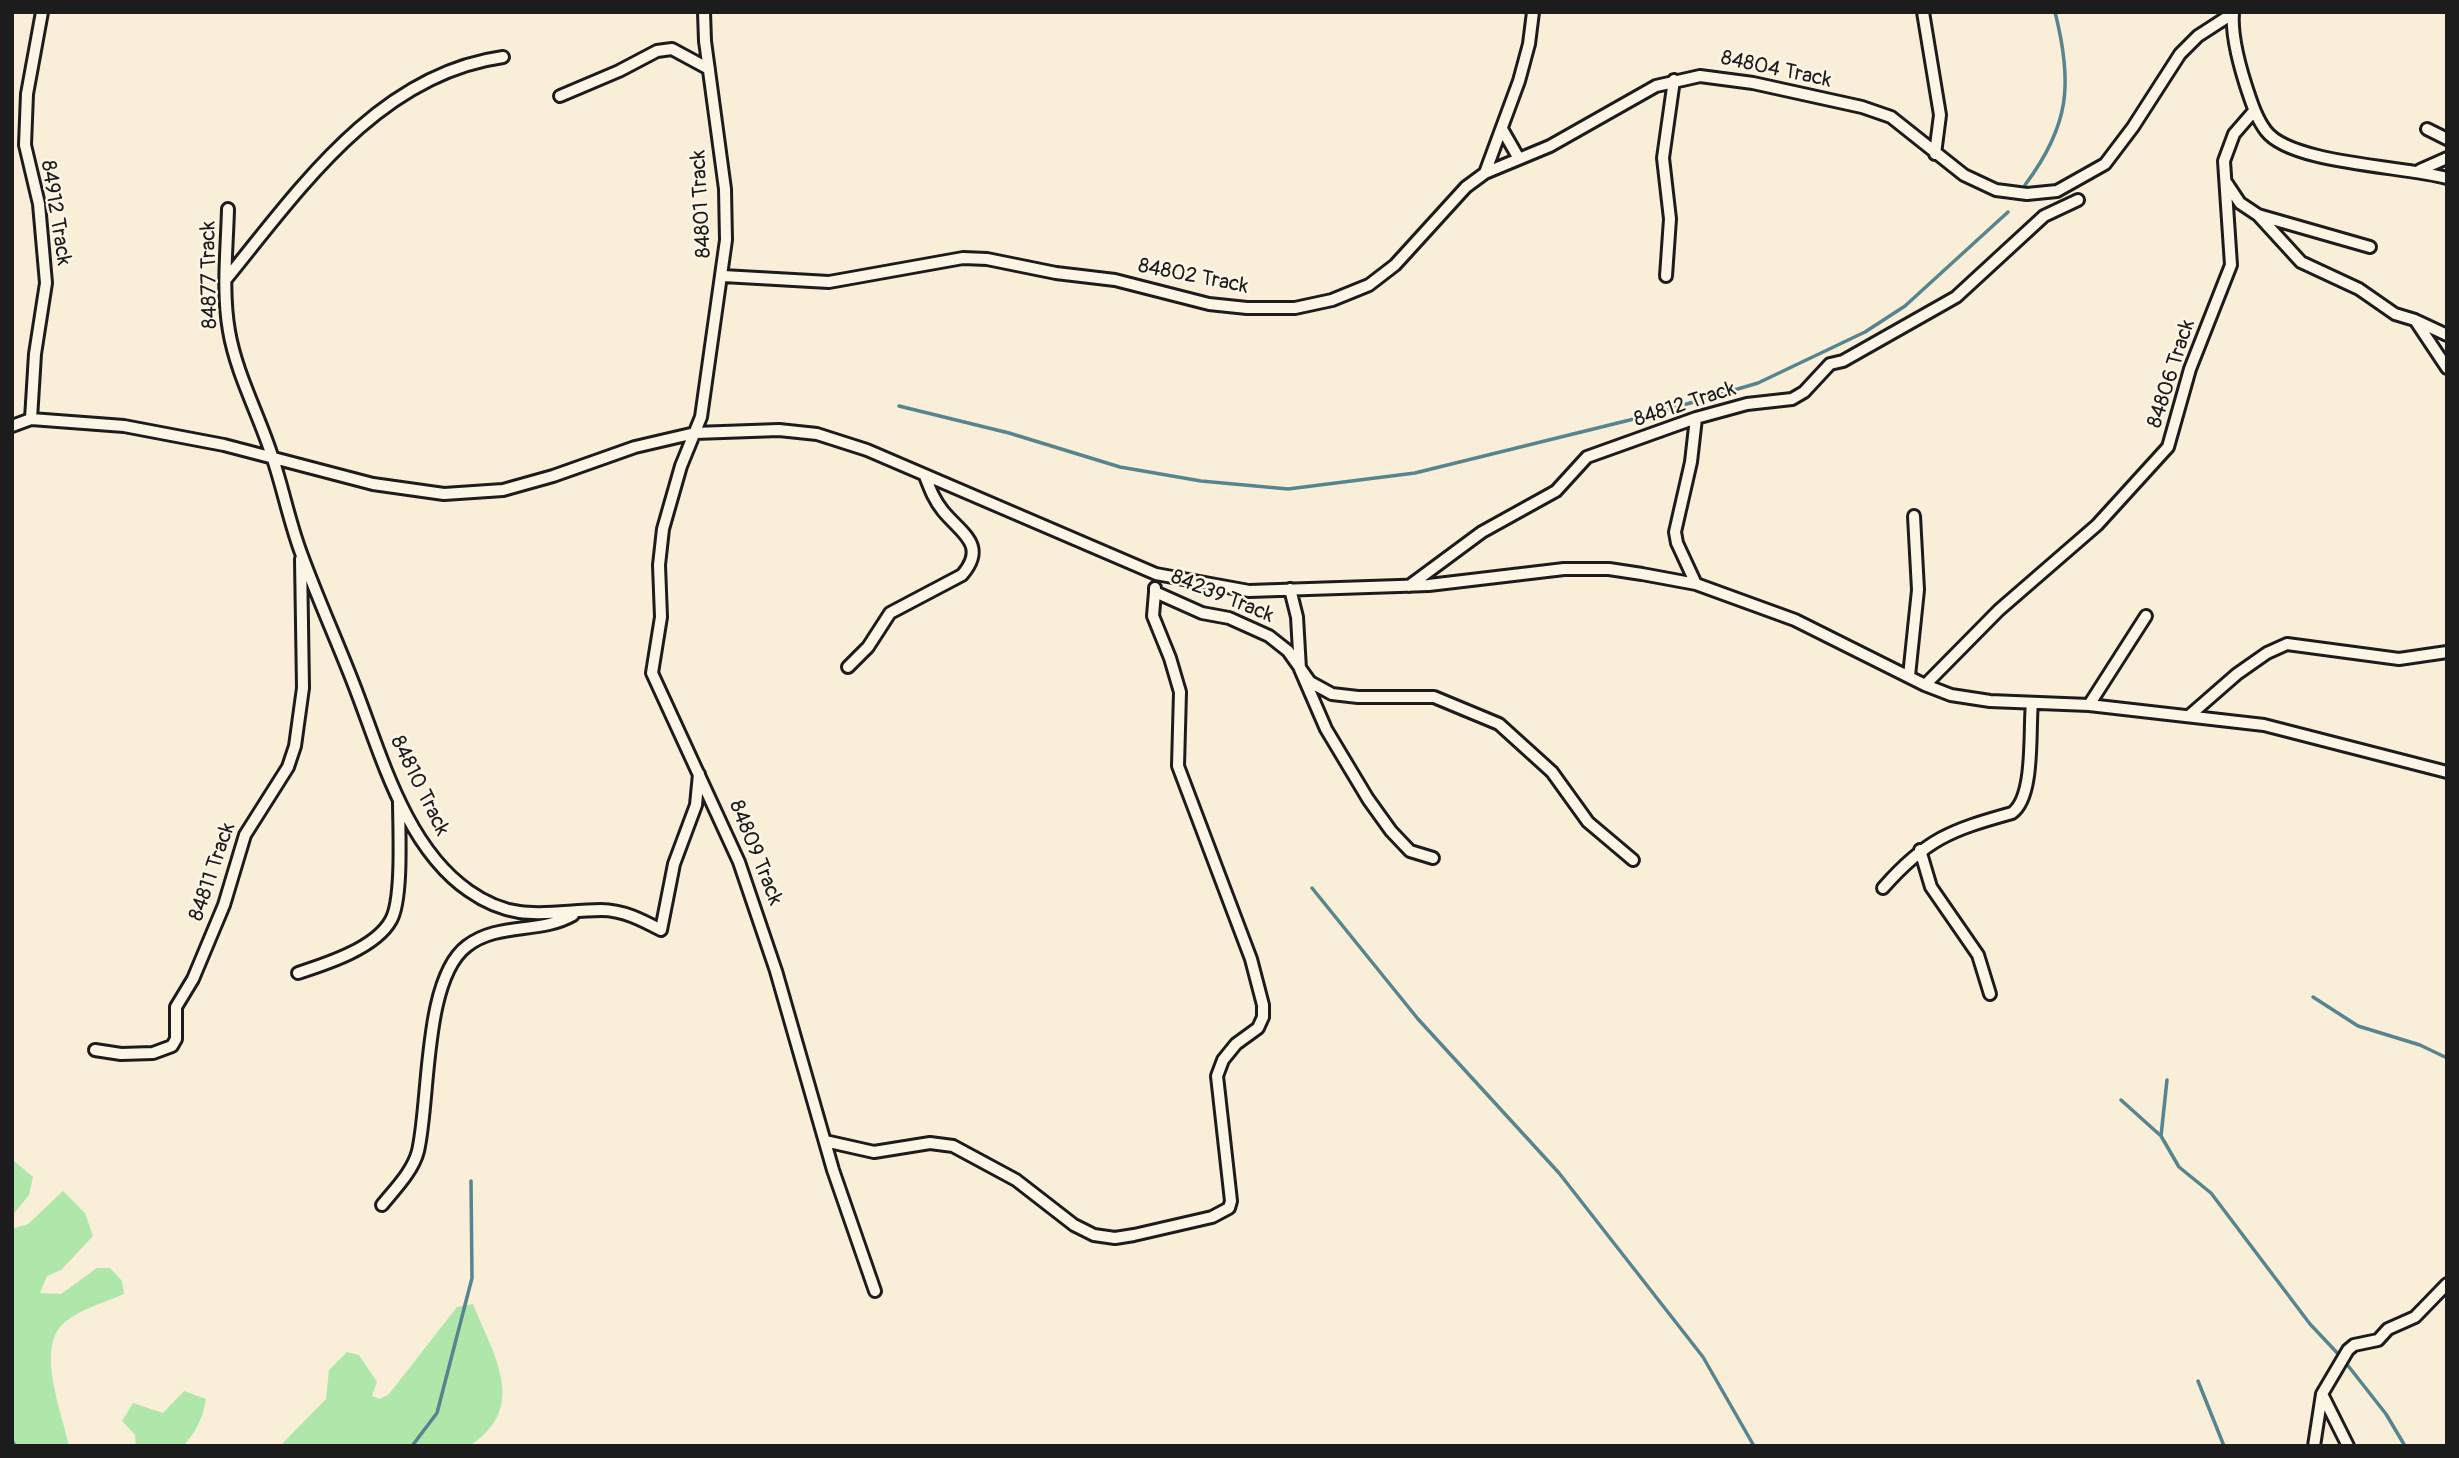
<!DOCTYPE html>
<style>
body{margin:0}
#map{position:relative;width:2459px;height:1458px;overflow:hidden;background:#f9eed8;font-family:Pangolin,sans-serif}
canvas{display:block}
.frame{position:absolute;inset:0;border:14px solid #1c1c1c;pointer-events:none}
</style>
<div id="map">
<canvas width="2459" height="1458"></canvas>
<div class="frame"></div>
</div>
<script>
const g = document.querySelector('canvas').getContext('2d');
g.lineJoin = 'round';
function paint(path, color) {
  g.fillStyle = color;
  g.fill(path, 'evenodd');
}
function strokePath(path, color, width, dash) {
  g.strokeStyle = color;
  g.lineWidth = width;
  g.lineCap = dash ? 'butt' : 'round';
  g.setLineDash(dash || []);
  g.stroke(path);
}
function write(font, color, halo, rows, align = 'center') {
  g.font = font + ' Pangolin,sans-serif';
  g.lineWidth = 5;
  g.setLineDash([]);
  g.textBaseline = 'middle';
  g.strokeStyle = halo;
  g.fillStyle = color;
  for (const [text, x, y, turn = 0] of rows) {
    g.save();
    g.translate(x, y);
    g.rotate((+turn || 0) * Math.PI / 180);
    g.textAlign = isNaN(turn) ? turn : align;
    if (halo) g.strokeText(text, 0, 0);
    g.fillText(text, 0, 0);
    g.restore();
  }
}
paint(new Path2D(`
 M12,1159L33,1177L29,1195L12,1216Z
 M63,1191L85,1213L93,1236L61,1270L47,1276L40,1293L61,1294L97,1268H110L122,1281L124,1294C106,1302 80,1309 65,1322C34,1347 63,1414 69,1446H12V1229L28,1224Z
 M473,1304C493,1354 530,1408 469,1446H280L326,1399L329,1370L347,1352L359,1355L377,1382L372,1396L380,1399L389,1394L457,1307Z
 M184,1391L206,1399C203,1418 196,1432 183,1446H136L135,1435L122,1421L133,1403L163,1413Z`), '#afe7aa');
strokePath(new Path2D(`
 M2025,185C2070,125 2073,83 2055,12
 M899,406L1009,433L1120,467L1201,481L1288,489L1415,473L1646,416L1758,383L1865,332L1905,306L2008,212
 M1312,888L1418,1019L1559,1173L1703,1357L1754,1446
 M2313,997L2358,1026L2420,1045L2447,1058
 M2167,1080L2161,1136L2179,1167L2211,1193L2310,1324L2342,1358L2386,1414L2405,1446
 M2121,1100L2161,1136
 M2198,1381L2224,1446
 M12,1440L15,1446
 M412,1446L437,1413L472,1278L471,1181`), '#56858f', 3.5);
const minor = new Path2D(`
 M704,12L705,41L725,189L726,240L701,417L681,466L663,529L659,565L661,617L652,673L739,862L776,971L833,1170L875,1291
 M1923,12L1940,115L1935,154
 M2233,12C2231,35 2239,64 2246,86C2251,101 2256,118 2266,131C2291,164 2404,166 2447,178
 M560,96L619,71L657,51L672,49L709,69
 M1502,129L1518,157
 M2427,129L2447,139
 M2420,170L2447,158
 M1485,173L1550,146L1656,86L1700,76L1753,83L1862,107L1891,117L1964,175L1996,190L2027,194L2057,191L2105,164L2133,127L2180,54L2198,36L2232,14
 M2226,182L2240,203L2258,215L2370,247
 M228,209C227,249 222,291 229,331C236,373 259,415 272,456C283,488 289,521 301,553C317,597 337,641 354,685C381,754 405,847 469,891C516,924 549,911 601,910C623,910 642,920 661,930L674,864L696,805L699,774
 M2258,215L2301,262L2359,289L2395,314L2415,320L2447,368
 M723,276L829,282L963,258L987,259L1056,273L1115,280L1209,304L1247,308H1295L1332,300L1369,285L1395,265L1466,187L1485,173L1519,81L1529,44L1533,12
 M1666,276L1670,219L1663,158L1674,80
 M227,278C300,188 379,74 503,57
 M2417,321L2447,335
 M31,419L35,354L46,283L39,204L25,145L27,94L42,12
 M12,426L31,419L124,426L224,445L373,484L444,494L503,490L553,476L635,447L695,433L779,430L817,434L867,450L1156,574L1249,591L1429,585L1564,569H1609L1642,574L1696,584L1795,620L1925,685L1951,695L1990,701L2089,705L2264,725L2447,772
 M1696,584L1677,543L1675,532L1691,462L1696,418
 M1409,586L1482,532L1556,491L1587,457L1696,418L1747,404L1792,399L1804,392L1830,364L1843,361L1956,297L2044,216L2078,200
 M1155,588V592L1202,613L1229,618L1269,636L1288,651L1310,682L1332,694L1358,697H1434L1499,724L1552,772L1588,822L1633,860
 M1290,589L1297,617L1300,669L1326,729L1368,799L1391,831L1410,851L1433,858
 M848,667L868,647L890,613L962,575C988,545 961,533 943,511C934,500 930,489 925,476
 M1909,676L1918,590L1914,516
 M1925,685L1999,610L2097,525L2168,447L2190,369L2231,265L2224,161L2234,134L2254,111
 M2089,705L2146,616
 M2190,715L2237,674L2267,653L2287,644L2399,659L2447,652
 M1920,850L1931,887L1978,955L1990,994
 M1883,888C1926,839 1951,830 2012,813C2035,797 2029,730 2032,703
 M298,973C326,964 376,948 391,920C403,899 399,827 399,801
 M95,1050L121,1054L153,1053L172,1046L176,1039V1007L193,979L224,905L245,835L288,767L295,746L303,688L301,559
 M825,1141L874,1152L930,1143L953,1146L1016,1180L1074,1225L1094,1235L1115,1238L1134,1235L1212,1217L1229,1208L1231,1201L1217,1076L1223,1060L1236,1044L1258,1028L1263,1017V1005L1251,959L1178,766L1180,692L1170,658L1153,616L1155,592
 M382,1205C395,1189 413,1171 418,1151C430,1100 423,979 467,946C498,922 540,934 573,915
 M2322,1394L2348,1446
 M2314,1446L2322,1394L2348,1350L2354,1345L2378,1340L2388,1329L2415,1317L2447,1284`);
strokePath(minor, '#1c1c1c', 16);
strokePath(minor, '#fcf5e5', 10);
write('21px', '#1c1c1c', '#fcf5e5', [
 ["84804 Track",1776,70,12],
 ["84801 Track",702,204,-93],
 ["84912 Track",55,213,81],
 ["84877 Track",210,275,-91],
 ["84802 Track",1193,277,11],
 ["84806 Track",2172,374,-72],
 ["84812 Track",1685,405,-18],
 ["84239 Track",1222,597,22],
 ["84810 Track",419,786,64],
 ["84809 Track",755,853,68],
 ["84811 Track",213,872,-71]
]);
</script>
